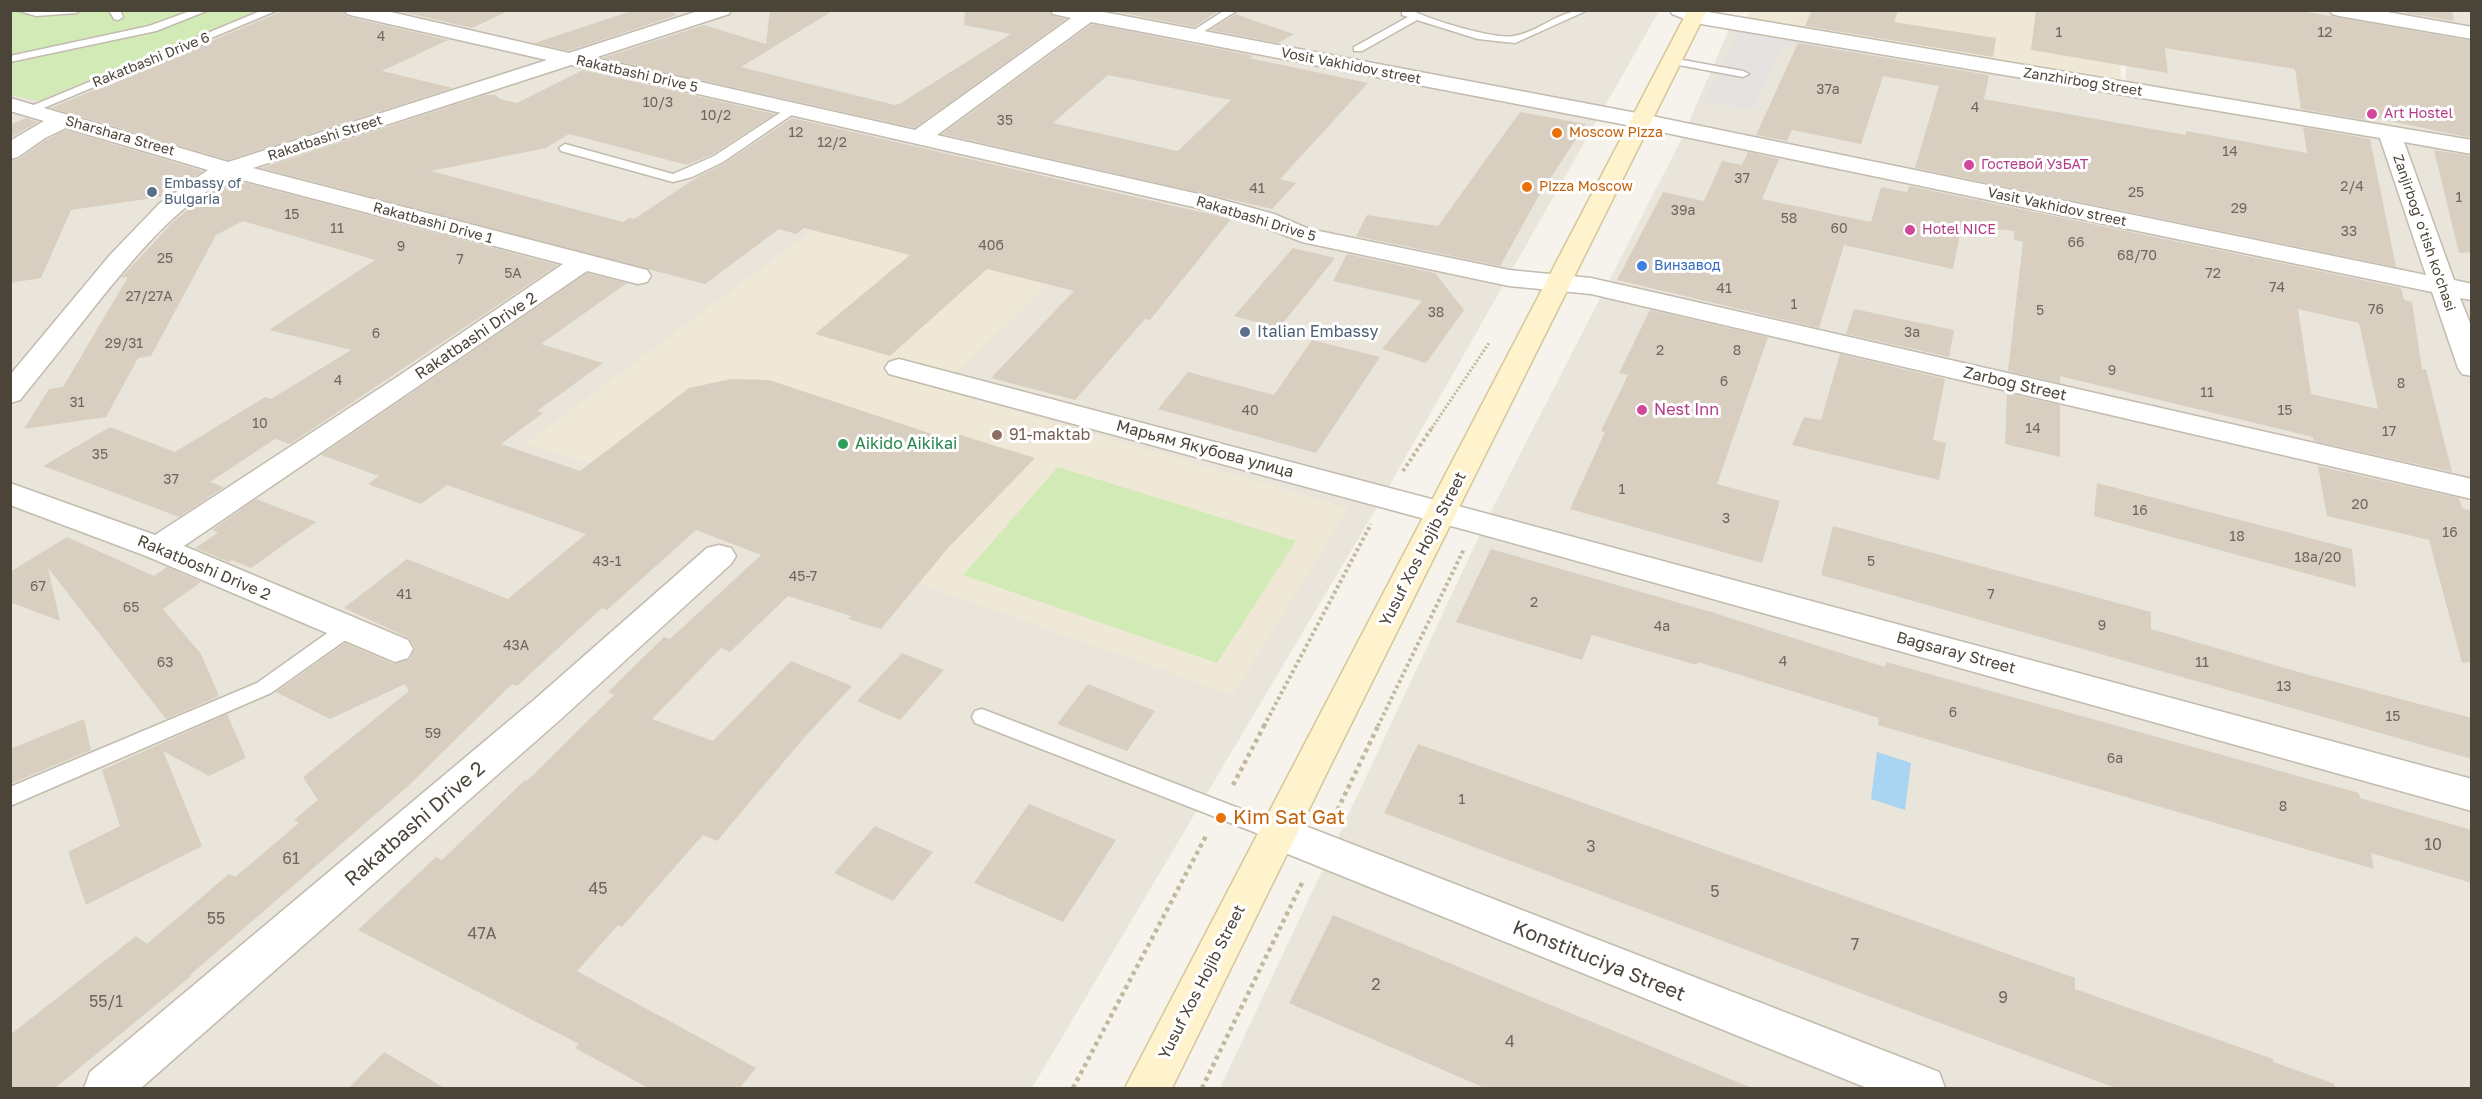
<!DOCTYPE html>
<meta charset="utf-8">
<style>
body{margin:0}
#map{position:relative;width:2482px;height:1099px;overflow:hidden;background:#f6f3ec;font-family:"Golos Text",sans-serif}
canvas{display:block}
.frame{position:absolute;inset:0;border:12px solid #4b4439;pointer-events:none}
</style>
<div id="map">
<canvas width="2482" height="1099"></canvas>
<div class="frame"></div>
</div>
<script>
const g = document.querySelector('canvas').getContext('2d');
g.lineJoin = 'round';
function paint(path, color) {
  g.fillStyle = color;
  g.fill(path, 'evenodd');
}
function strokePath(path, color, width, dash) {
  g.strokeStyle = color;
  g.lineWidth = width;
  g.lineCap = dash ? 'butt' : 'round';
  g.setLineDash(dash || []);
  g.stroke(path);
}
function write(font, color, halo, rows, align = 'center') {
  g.font = font + ' "Golos Text",sans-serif';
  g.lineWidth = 6;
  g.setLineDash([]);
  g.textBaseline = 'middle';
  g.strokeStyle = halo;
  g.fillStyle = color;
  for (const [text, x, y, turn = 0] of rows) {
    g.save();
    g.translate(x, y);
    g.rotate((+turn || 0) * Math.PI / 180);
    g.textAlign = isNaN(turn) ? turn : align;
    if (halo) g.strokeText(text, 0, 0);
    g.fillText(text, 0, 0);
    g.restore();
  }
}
paint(new Path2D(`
 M10,11H1659L1383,497L1032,1088H11Z
 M2129,11H2471V1088H1220L1490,513L1681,140L1731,25L2125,93Z`), '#eae5da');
paint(new Path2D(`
 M1750,10L2118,11L2121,79L1746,20Z
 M903,163L1127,212L938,389L1349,508L1233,695L786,536L906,425L769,380L731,379L689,388L591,463L525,444Z`), '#efe8d6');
paint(new Path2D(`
 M11,11H257L38,101L11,95Z
 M1058,467L1296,541L1217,663L963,575Z`), '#d2eab5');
paint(new Path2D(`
 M1741,29L1865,50L1862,58L1783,45L1753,110L1704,101Z`), '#e5e3e0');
paint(new Path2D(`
 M1877,752L1911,763L1905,810L1871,799Z`), '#a9d4f2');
paint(new Path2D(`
 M285,10H343L346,16L353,18L448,40L382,71L453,88L228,160L51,108Z
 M394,10H510L472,28Z
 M635,10H668L677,15L569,51L534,43Z
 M770,10H834L741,67L895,105L901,103L1011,34L964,25L965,10H1049L1053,16L1066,19L915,128L602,58L704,25L766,44Z
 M1108,10H1220L1194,27Z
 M1812,10H1898L1894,22L1996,38L1993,57L1805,26Z
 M2036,10H2296L2472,41V138L2364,116L2365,120L2301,109L2295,69L2165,48L2168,73L2031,50Z
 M2405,10H2452L2454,21L2406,13Z
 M1236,14L1258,22L1294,34L1278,43L1210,30Z
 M1092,24L1254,56L1249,58L1368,83L1280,179L1296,183L1272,209L942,134ZM1108,75L1231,100L1178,151L1053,123Z
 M1798,43L1989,75L1984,99L2186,135V131L2307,153L2303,127L2370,139L2396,267L1915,168L1939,86L1883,76L1861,144L1792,130L1787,141L1756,135Z
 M583,70L775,114L713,154L687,165L569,134L546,148L431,171L623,222L629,218L634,219L699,176L724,164L792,118L1231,219L1150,320L1145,319L1075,400L991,378L1074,291L987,269L890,356L815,334L910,255L804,228L796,234L779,229L705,284L261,168L485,95H495L500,99L517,103Z
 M1520,112L1586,124L1538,197L1500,266L1356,236L1367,215L1438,226Z
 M26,118L38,122L10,138V125Z
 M66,130L203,171L167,196L71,210L41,278L10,283V161L19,159L46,140Z
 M2434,150L2472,156V252L2459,253Z
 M1748,152L1779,159L1762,199L1871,222L1881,187L1907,192L1909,186L2401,288L2404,300L2412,302L2422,369H2426L2452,472L2314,441L2313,437L2060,376V383L2008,371L2023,242L2014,240V231L1985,228L1984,234L1961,229L1953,269L1844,245L1819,328L1617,280L1663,192L1704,201L1722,161L1742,165ZM2298,309L2359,323L2378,409L2311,394Z
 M231,179L558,265L290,444L275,439L210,482L224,487L179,517L43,466L110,427L175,452L265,397L271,399L351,350L269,330L375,260L243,221L216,235L151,356L138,358L106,417L24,429L49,389L63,387L128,277L121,278L127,271L175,220L212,191Z
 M1293,248L1335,258L1279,328L1234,316Z
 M1347,254L1435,273L1464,310L1426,363L1382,349L1422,301L1333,281Z
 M587,273L627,283L541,344L603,363L537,411L543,413L501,444L580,471L689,388L731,379L769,380L953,441L960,435L1035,458L948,548L881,629L848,619L851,616L788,596L730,652L721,648L652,719L713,741L791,661L852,686L803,739L717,841L703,835L622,927L618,925L577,971L756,1068L739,1089H650L575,1048L579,1044L358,930L436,857L442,860L525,780L527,781L614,695L608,692L664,637L670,639L761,555L696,530L607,610L602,608L517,686L512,684L407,787L190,975L191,976L54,1089H10V1035L136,936L147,944L229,874L235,877L299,823L294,820L318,800L303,777L409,691L405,684L330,719L276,692L345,643L394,664L410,659L415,648L409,638L344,608L407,559L508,599L586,534L447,485L421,504L368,484L379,476L321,455Z
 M1854,309L1954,330L1949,357L1846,334Z
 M1650,310L1768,337L1717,484L1780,501L1762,563L1570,509L1605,432L1601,431L1628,375L1619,373Z
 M1312,340L1380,357L1316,453L1158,409L1188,372L1274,395Z
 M1840,354L1945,379L1933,440L1946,443L1939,480L1792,445L1804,417L1821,420Z
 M2007,393L2060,405V457L2005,444Z
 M2318,466L2459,498L2462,508L2472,511V662L2462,663L2429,540L2327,516Z
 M2097,483L2352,549L2356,587L2094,516Z
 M256,499L316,522L251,568L232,560L229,562L195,548L218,533L212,530Z
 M1833,526L2151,612V629L2302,673L2472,718V759L1821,575Z
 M67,537L154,576L167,567L201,582L163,609L201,654L219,696L166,719L48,568L60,621L10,602V572Z
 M1491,549L1711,612L1885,667L1886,662L2190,746L2359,793L2360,798L2472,830V883L2371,853L2374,869L1878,725L1879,718L1698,662L1697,665L1592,635L1582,660L1456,622Z
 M902,653L944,670L900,720L857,701Z
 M1088,684L1155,711L1127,751L1057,724Z
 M227,714L246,758L209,776L163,751L202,846L86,905L68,852L120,826L102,770Z
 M84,719L91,750L10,784V749Z
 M1418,744L2075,978V989L2273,1059V1062L2335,1084L2334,1089H2118L1916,1014L1384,813Z
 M1029,804L1116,840L1063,922L974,883Z
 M875,826L933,852L893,901L834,873Z
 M1333,915L1752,1088L1751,1089H1487L1289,1003Z
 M384,1052L446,1089H348Z`), '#d8cfc1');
const lane = new Path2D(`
 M16,10H81L76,13L36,16Z
 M109,10H120L123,17L118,20L114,19Z
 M193,10H209L156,31L10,62V56L149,26Z
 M263,10H278L34,112L30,113L24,109Z
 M1225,10H1238L1195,37H1187L1186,35Z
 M1402,10H1412C1426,19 1496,40 1514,36C1540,32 1557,10 1588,10L1515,43L1478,39L1417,20L1362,51H1354V47L1408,17L1402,15Z
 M1672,58L1743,71L1749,74L1743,77L1668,63V59Z
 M792,105L796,106V112L723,162L692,177L673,182L561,151L559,148L565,144L673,174L714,156Z
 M347,622L354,624L357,629L354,634L271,693L10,806V787L257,683L340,624Z
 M982,709L1285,826L1288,832L1285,838L1277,841L1269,838L975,723L972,717L975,711Z`);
const street = new Path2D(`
 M345,10H382L569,53L701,10H731L729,14L594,58L915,130L1071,18L1053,14L1051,10H1093L1642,114L2426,275L2380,138L1695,23L1672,14L1670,10H1696L2472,140V154L2404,142L2454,280L2472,284V300L2460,298L2472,328V376L2462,374L2458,368L2432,292L1642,128L1091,22L937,135L1212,197L1274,214L1309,229L1509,270L1591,278L2472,479V499L1591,294L1509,286L1302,242L1256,224L1198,208L571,65L253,168L647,270L651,276L647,282L638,284L587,271L184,546L408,640L413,649L408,658L395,662L146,556L10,505V483L155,535L397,377L563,264L231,177C174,207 135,257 95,306C70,338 45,369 20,400L10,403V375L110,255L160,203L208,170L66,128L45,138L18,157L10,159V141L44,121L10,111V98L228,162L547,60L354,16L347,14Z
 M2330,10H2376L2472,27V39L2339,16L2332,14Z
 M899,359L1477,511L2472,779V811L1473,532L889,374L885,368L889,362Z
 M719,545L731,548L736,556L731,564L561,719L141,1088H84L90,1072L535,699L707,548Z
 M1277,815L1939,1072L1945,1088H1867L1263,844L1257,832L1263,820Z`);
const secondary = new Path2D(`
 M1688,10H1707L1345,736L1172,1088H1125Z`);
strokePath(lane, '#c2bbae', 3);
strokePath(street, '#c2bbae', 3);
strokePath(secondary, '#d6c79b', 3);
strokePath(new Path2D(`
 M1432,428L1489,343`), '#c4b79f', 3, [2, 2]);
strokePath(new Path2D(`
 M1403,471L1433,426
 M1264,726L1371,524
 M1378,726L1464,549`), '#c4b79f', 4, [3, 3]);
strokePath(new Path2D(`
 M1233,785L1265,724
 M1334,817L1379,724
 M1073,1088L1207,834
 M1202,1088L1303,881`), '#c4b79f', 4.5, [4, 4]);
paint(lane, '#fff');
paint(street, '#fff');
paint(secondary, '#fff3cd');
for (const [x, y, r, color] of [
 [2372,114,6,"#d1479c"],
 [1557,133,6,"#e8710a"],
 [1969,165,6,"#d1479c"],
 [1527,187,6,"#e8710a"],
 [152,192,6,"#5c6f8a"],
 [1910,230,6,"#d1479c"],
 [1642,266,6,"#3f7fe0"],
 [1245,332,6,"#5c6f8a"],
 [1642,410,6,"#d1479c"],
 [997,435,6,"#8d6e63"],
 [843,444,6,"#2e9e5b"],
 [1221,818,6,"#e8710a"]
]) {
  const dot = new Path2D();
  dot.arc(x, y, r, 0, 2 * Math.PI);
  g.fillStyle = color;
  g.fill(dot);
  strokePath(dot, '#fff', 2);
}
write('14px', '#6e675b', null, [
 ["1",2059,33],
 ["12",2325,33],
 ["4",381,37],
 ["37a",1828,90],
 ["10/3",658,103],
 ["4",1975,108],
 ["10/2",716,116],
 ["35",1005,121],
 ["12",796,133],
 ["12/2",832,143],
 ["14",2230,152],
 ["37",1742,179],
 ["2/4",2352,187],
 ["41",1257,189],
 ["25",2136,193],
 ["1",2459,198],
 ["29",2239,209],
 ["39a",1683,211],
 ["15",292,215],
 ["58",1789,219],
 ["11",337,229],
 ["60",1839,229],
 ["33",2349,232],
 ["66",2076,243],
 ["40б",991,246],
 ["9",401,247],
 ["68/70",2137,256],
 ["25",165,259],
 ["7",460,260],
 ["5A",513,274],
 ["72",2213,274],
 ["74",2277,288],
 ["41",1724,289],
 ["27/27A",149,297],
 ["1",1794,305],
 ["76",2376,310],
 ["5",2040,311],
 ["38",1436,313],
 ["3a",1912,333],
 ["6",376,334],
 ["29/31",124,344],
 ["2",1660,351],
 ["8",1737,351],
 ["9",2112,371],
 ["4",338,381],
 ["6",1724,382],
 ["8",2401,384],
 ["11",2207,393],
 ["31",77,403],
 ["40",1250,411],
 ["15",2285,411],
 ["10",260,424],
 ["14",2033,429],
 ["17",2389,432],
 ["35",100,455],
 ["37",171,480],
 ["1",1622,490],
 ["20",2360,505],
 ["16",2140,511],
 ["3",1726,519],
 ["16",2450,533],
 ["18",2237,537],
 ["18a/20",2318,558],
 ["43-1",607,562],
 ["5",1871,562],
 ["45-7",803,577],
 ["67",38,587],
 ["41",404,595],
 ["7",1991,595],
 ["2",1534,603],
 ["65",131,608],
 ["9",2102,626],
 ["4a",1662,627],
 ["43A",516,646],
 ["4",1783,662],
 ["63",165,663],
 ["11",2202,663],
 ["13",2284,687],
 ["6",1953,713],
 ["15",2393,717],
 ["59",433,734],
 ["6a",2115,759],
 ["1",1462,800],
 ["8",2283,807]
]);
write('14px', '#4b4439', '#fff', [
 ["Rakatbashi Drive 6",151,60,-22],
 ["Vosit Vakhidov street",1351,66,11],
 ["Rakatbashi Drive 5",637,74,13],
 ["Zanzhirbog Street",2083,82,9],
 ["Sharshara Street",120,136,16],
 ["Rakatbashi Street",325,138,-18],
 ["Vasit Vakhidov street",2057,207,12],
 ["Rakatbashi Drive 5",1256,219,17],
 ["Rakatbashi Drive 1",433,223,15],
 ["Zanjirbog' o'tish ko'chasi",2424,233,71]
]);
write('14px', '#b23c85', '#fff', [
 ["Art Hostel",2384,114],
 ["Гостевой УзБАТ",1981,165],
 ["Hotel NICE",1922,230]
], 'left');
write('14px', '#c56008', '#fff', [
 ["Moscow Pizza",1569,133],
 ["Pizza Moscow",1539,187]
], 'left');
write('14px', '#4e5e75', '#fff', [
 ["Embassy of",164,184],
 ["Bulgaria",164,200]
], 'left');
write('14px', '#366cbe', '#fff', [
 ["Винзавод",1654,266]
], 'left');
write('16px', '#4e5e75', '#fff', [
 ["Italian Embassy",1257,332]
], 'left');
write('16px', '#4b4439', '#fff', [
 ["Rakatbashi Drive 2",476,336,-34],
 ["Zarbog Street",2015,384,13],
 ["Марьям Якубова улица",1205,449,15],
 ["Yusuf Xos Hojib Street",1423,549,-63],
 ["Rakatboshi Drive 2",204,568,23],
 ["Bagsarаy Street",1956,653,15],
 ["Yusuf Xos Hojib Street",1202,982,-63]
]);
write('16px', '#b23c85', '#fff', [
 ["Nest Inn",1654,410]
], 'left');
write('16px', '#785e54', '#fff', [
 ["91-maktab",1009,435]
], 'left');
write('16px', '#27864d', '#fff', [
 ["Aikido Aikikai",855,444]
], 'left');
write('16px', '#6e675b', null, [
 ["10",2433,845],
 ["3",1591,847],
 ["61",291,859],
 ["45",598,889],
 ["5",1715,892],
 ["55",216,919],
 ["47A",482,934],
 ["7",1855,945],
 ["2",1376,985],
 ["9",2003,998],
 ["55/1",106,1002],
 ["4",1510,1042]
]);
write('20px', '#c56008', '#fff', [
 ["Kim Sat Gat",1233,818]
], 'left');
write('20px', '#4b4439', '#fff', [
 ["Rakatbashi Drive 2",415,824,-41],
 ["Konstituciya Street",1599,961,22]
]);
</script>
